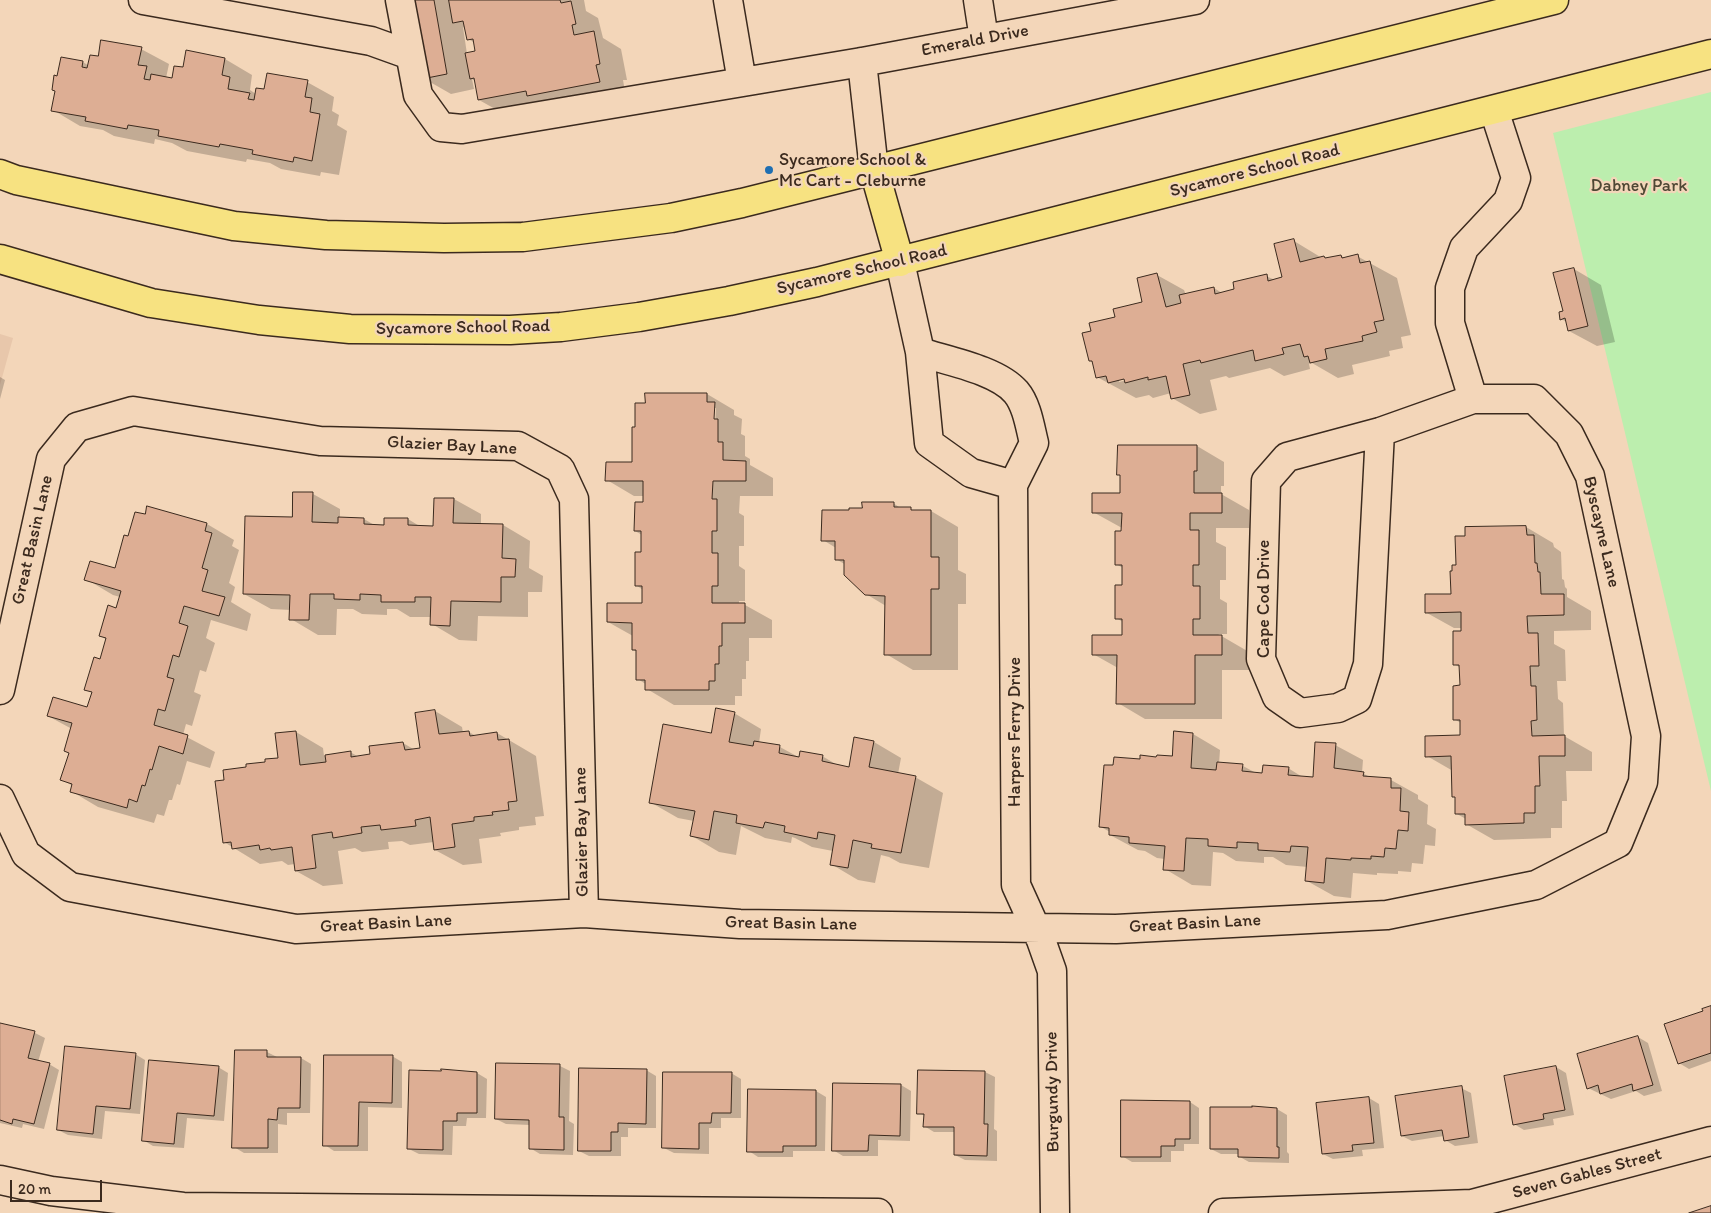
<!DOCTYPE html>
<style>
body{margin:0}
#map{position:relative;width:1711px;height:1213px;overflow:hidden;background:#f3d6b9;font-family:Itim,sans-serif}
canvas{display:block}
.scale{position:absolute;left:10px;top:1180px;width:92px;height:22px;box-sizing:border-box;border:2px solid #3b2a1e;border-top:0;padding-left:6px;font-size:15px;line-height:18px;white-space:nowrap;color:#3b2a1e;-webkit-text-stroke:4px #f3d6b9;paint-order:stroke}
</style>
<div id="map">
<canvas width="1711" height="1213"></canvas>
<div class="scale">20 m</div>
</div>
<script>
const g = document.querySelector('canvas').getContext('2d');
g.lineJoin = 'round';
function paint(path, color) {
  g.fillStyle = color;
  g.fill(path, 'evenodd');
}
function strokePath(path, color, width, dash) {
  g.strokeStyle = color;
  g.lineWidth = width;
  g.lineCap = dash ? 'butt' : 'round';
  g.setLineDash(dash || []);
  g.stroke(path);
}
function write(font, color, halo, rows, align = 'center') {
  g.font = font + ' Itim,sans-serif';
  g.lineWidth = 4.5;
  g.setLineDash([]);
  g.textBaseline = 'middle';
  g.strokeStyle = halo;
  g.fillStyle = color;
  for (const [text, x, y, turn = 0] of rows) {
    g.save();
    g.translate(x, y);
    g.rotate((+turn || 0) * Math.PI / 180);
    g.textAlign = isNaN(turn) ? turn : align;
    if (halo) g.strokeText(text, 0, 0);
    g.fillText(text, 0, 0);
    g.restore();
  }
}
paint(new Path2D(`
 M0,334L13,338L0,385Z`), '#e8c7ab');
paint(new Path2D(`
 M1711,92V791L1553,133Z`), '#bceeae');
paint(new Path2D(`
 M409,0H584L586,11L598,18L603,38L621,49L627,80H623L626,97L506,115L479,100L475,81L472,79L474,89L451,94L423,78ZM463,27L466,29L468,39L475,43L476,52L467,54Z
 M141,49L169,64L166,78L173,79L184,69L187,52L225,59L252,75L250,90L256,94L307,82L334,97L332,111L339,115L337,125L347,131L339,175L321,172L320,176L281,169L270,163L247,159L246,162L187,151L172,143L155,139L154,144L114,136L103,130L80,126L53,110L58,77L83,62L89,66L99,58Z
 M1294,241L1322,258L1328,259L1341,256L1345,258L1357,256L1397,278L1411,335L1401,337L1403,348L1389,351L1390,356L1352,365L1354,374L1338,378L1312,363L1309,364L1310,369L1284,376L1270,368L1229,378L1226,376L1210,380L1217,410L1200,414L1172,398L1171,393L1153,398L1149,395L1136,398L1097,377L1093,363L1090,360L1092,332L1144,303L1157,275L1184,290L1186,295L1214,288L1222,293L1236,290L1266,276L1275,280L1284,278ZM1130,376L1131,379L1119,382V379Z
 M1574,269L1601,285L1615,342L1597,346L1569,331L1567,322L1561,319Z
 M0,377L5,380L0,399Z
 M707,394L734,410V415L742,419L741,434L745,436V456L750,459V465L773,478V496H740L739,513L744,516V546H739V566L745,570V601H739V605H745L772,620V638H749V661H746V679H742V696H735V705H674L647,689V685L638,679V652L633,650V636L608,622L643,604V590L636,585L642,553V535L635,531L644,503V496H634L607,480L633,463L636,428L646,404ZM713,408H716L715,426H713Z
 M1197,446L1224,462V486H1221V494L1249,510V528H1216V542L1226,547V580H1220V599L1227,603V634H1218L1249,652V670H1222V719H1145L1118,703V668L1093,654L1123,637V622L1116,618L1123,586V568L1116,564L1122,528L1093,512L1122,495V476L1119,474Z
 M313,494L340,509V518L364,519L376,526H385L408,519L421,527H435L454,499L481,514V525H503L530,541L529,568L543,576L542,592H528V617L478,616L477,641L459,640L432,624V617H410L397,609H387V615L362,614L353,609H337L336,635H318L291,619V610L271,609L244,594L294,518Z
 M893,503L902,509H910L915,511H931L958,527V570L966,574V604H958V670H913L886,654V606L866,594L846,565L836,559V548L823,540L850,512Z
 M207,524L234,540L232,546L239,550L229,583L235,587L231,602L251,614L247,631L211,620L206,638L215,643L206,672L200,670L194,692L201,695L192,726L186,724L183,735L215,752L210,768L187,761L180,785L177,784L172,800H169L164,816L157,814L154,823L98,807L71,791L73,786L62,780L70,753L72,729L48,716L88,708L93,693L86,689L101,660L107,640L101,636L117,609L120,597L113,595L86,579L116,570L129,537Z
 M1526,527L1553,543L1554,547L1561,552L1562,579L1564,580L1565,587L1567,589V597L1591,611V630L1554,631V644L1565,650L1566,681H1557L1558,699L1563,703L1564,736L1592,752V771H1566L1567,801H1562V828H1551V838L1494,840L1466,824V819L1457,814L1456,798L1453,796V771L1427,756L1462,736L1461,723L1454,719L1461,686V668L1454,664L1462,632V628H1454L1427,613L1452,595L1457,567Z
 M435,711L462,727L463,733L469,732L476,736L497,733L536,756L544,816L535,817L536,825L519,827V830L500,833L501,836L479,839L482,863L463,865L435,850L434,842L410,845L402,841L388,842L389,849L362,852L355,848L338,851L343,884L323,886L296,871L295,864L288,865L282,861L260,864L224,842L226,782L248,768L279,759L296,732L323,748L324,756L350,752L359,757L372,755L403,743L415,750L421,749Z
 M734,713L761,729L759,743L780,747L800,758L822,756L839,766L850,768L874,742L901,758L898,774L915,777L943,793L929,868L900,863L889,857L881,855L875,883L858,880L831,864L833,851L812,847L795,838L792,837L791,843L765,838L741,826L736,855L719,852L692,836L694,821L678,818L650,802L712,735Z
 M1175,732L1193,734L1220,750L1219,764L1243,766L1256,773L1263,774L1288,768L1304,778H1314L1335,745L1363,760L1362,773L1372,778L1391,780L1418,795V799L1428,805L1427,824L1436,829L1435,846L1425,845L1423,864L1412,863L1411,872L1398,871V874L1377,873V875L1353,873L1351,898L1334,896L1307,881L1308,867L1286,865L1273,857H1264V863L1236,861L1223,853L1213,852L1211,886L1192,885L1165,869V859L1157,858L1145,851L1138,850L1110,835V832L1101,827L1114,767L1141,760L1173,757Z
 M1711,1007V1061L1689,1069L1679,1063L1704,1012Z
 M0,1024L35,1033L45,1038L38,1062L49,1064L59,1070L44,1129L23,1124L22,1128L0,1123Z
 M1638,1037L1648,1043L1662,1091L1644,1096L1636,1091L1611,1099L1588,1088Z
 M267,1052L277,1057L301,1058L311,1064L310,1113H287V1125L278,1124V1153H244L234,1147Z
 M135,1054L145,1060L140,1114L105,1111L102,1139L68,1135L58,1130Z
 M392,1056L402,1062V1108L368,1107V1151H334L325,1145Z
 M560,1066L570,1071L569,1121L574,1124L573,1155L540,1154L530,1148V1125L506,1124L496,1119Z
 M218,1067L228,1073L224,1121L187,1118L184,1148L153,1146L143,1140Z
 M1556,1067L1566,1073L1574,1115L1553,1119L1554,1125L1524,1130L1514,1124Z
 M443,1070L477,1073L487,1079L486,1118H467L466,1126H453L452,1155L419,1154L409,1149Z
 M646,1070L656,1076V1128H628V1137H621V1156H589L579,1151Z
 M919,1071L985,1072L995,1077L994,1129L997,1131V1161L965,1160L955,1155V1132H934L924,1126L925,1116L919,1113Z
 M731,1073L741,1079V1118H721V1128H709V1154L674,1153L664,1148Z
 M834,1084L901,1085L911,1091L910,1141L878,1140V1156H843L833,1150Z
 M1461,1088L1471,1093L1478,1143L1455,1146L1445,1140L1444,1136L1412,1141L1402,1136Z
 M749,1090L816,1091L826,1097L825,1151H793V1157H758L749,1151Z
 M1369,1098L1379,1104L1384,1148L1362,1150L1363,1156L1333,1159L1323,1154Z
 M1190,1102L1199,1108V1144H1184V1151H1171V1162H1132L1122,1156Z
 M1253,1107L1277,1109L1287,1115V1152L1289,1154V1163L1249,1162L1240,1157V1154H1221L1211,1149Z`), '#0003');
const building = new Path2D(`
 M408,0H434L447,74L422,79Z
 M449,0H560L561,3L571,1L576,24L572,25L574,35L594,31L600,64L596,65L600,82L527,96L526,91L478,100L474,78L470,79L465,53L475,51L473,39L467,40L463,21L453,23Z
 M101,40L142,47L138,65L147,66L144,79L150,80L151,74L172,78L174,66L183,67L186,50L225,58L222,75L230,77L228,89L250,93L248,99L254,100L256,88L264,89L267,73L308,80L305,97L312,98L310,112L320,114L312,161L294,157L293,162L252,154L253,150L220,144L219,147L158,136L159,130L128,125L127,129L85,121L86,117L51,111L55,91L52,90L54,75L57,76L61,57L83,61L82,67L87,68L90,55L98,56Z
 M1294,239L1300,262L1324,256L1325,258L1341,255L1342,258L1358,254L1360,263L1370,261L1384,320L1374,322L1377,332L1362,336L1363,341L1325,349L1327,359L1310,363L1308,356L1304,357L1300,344L1282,348L1284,354L1255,361L1253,350L1201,363L1200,360L1183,364L1190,395L1171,399L1166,376L1148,380V377L1125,383L1124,379L1108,383L1106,376L1096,378L1092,361H1089L1082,333L1091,331L1089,323L1115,317L1113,309L1142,302L1137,278L1157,273L1166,307L1181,303L1179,295L1214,287L1215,294L1234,289L1233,282L1267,274L1268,281L1282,277L1274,244Z
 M1574,268L1588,326L1568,331L1565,318L1560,320L1559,312L1563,311L1553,273Z
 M645,393H707V402H715L714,419H718V442H723V460L746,461V481H713L712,499H717V531H712V553H718V586H712V603H745V623H722V646H719V664H715V681H709V690H645V680H636V650H632V623L607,622V603H642V586H635V552H641V531H634L635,502H643V481H605L606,462H632V427H635V403H645Z
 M1118,445H1197V471H1194V493H1222V513H1190V530H1199V565H1193V586H1200V619H1193V635H1222V655H1195V704H1116L1117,655H1092V635H1122V619H1115V585H1122V565H1115V531H1121L1122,513H1092V493H1120V475H1117Z
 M293,492H313L312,522L338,523V517L364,518V524L384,525V518H408V525L433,526L434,498H454L453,523L503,524L502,558L516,559L515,577H501V602L451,601L450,626L430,625L431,597H415V602H381V595L360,594V600L334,599V594H310L309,620H289L290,595L243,594L245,516L292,517Z
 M862,502H894V507H911V510H931V557H939V589H931V655H884L885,596L865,595L844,575V560H835V541H821L822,510H849V508H862Z
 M147,506L207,523L205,531L212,533L202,568L208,570L202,591L225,597L219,616L184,606L179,623L188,626L179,657L173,655L167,677L174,679L165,711L158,709L154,725L188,735L183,754L159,746L152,770L150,769L145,786L142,785L137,802L129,799L127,808L70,792L72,784L60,780L69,753L64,751L72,723L47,716L53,697L87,707L92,692L84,690L94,657L100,659L106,638L99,636L108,605L116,608L121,591L84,580L90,561L115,568L124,535L128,536L135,512L145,514Z
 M1526,526L1527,535H1534L1535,563H1537L1538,572H1540L1541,594H1564V615L1527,616L1528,633H1538L1539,666H1530L1531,686H1536L1537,720L1531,721L1532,736L1565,735V756H1539L1540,786H1535V813H1524V823L1465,825V814H1455V797H1452L1451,756L1425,757V736L1460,735V720H1453V686L1460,685L1459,665H1453V631H1461V612L1425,613V594H1451L1450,571H1452V565H1456L1455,536H1465V527Z
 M716,708L735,712L729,742L753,746L754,741L780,745L779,753L799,757L800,751L823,755L822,761L849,767L854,737L874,741L869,767L916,776L901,853L871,848L872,844L853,840L848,868L830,865L835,835L818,832L817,839L784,832L785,826L765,822L763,828L736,823L737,815L714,811L709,840L690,836L695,811L649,803L663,724L711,733Z
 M435,710L439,734L469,731L470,736L497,732L498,740L509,739L517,801L508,802L509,810L492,812L493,815L474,817V821L452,824L455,847L434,850L430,817L415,820L416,826L381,830L380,825L361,827L362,833L333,838L332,832L312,835L316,868L295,871L292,847L271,850L270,848L260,850L259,845L232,849L231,842L223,843L215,781L224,780L223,770L246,767V764L265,762V759L278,758L275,733L296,731L300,765L326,762L325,755L351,751V757L370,754L369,746L403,742L405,750L420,748L415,713Z
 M1174,731L1193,733L1191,768L1216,770L1217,762L1243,764L1242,771L1262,773L1263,765L1289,767L1288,775L1313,777L1315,742L1336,743L1334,768L1364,772L1363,776L1391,778V788H1401L1400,811L1409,812L1408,831L1398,830L1396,849L1385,848L1384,857L1371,856V859L1351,858V860L1326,858L1324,883L1305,881L1308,847L1291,846L1290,852L1258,850V843L1237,842V848L1208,846V839L1186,838L1184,871L1163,870L1165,846L1129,843V837L1109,835V828L1099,827L1104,765H1113L1114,757L1140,759V755L1156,757L1157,755L1172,756Z
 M1711,1006V1053L1678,1064L1664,1024L1703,1011L1702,1009Z
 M0,1023L35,1031L28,1058L50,1063L34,1124L13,1119L12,1124L0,1120Z
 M1638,1036L1653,1085L1633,1091L1632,1084L1600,1094L1598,1085L1587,1089L1577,1054Z
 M65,1046L136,1053L130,1109L96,1106L93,1134L57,1130Z
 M235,1050H267V1057H301L300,1108H278L277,1120L268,1119V1148H232Z
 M324,1055H393L392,1103L359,1102L358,1146H323Z
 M149,1060L219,1066L214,1116L177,1113L174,1144L142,1141Z
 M496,1063L560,1064L559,1117H564V1150L529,1149V1120L495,1119Z
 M1556,1066L1565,1110L1543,1114L1544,1119L1513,1125L1504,1076Z
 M579,1068L647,1069L646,1124L618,1123V1132H611V1151H578Z
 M441,1069L477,1072V1113H457V1121H443V1150L407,1149L409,1070L441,1071Z
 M918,1070L985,1071L984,1124H988L987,1156L954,1155V1127H923L924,1114H917Z
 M663,1072H732L731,1113H712L711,1123H699V1149L662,1148Z
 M833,1083L901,1084L900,1136L869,1135L868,1151H832Z
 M1462,1086L1469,1137L1444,1141L1442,1130L1401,1136L1395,1096Z
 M748,1089L816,1090V1146H783V1152H747Z
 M1369,1097L1374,1143L1352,1145L1353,1151L1322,1154L1316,1103Z
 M1121,1100L1190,1101V1139H1175V1146H1161V1157H1121Z
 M1252,1106L1277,1108V1147H1279V1158L1238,1157V1149H1210V1107H1252Z
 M1711,1206V1213H1689Z`);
paint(building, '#ddae94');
strokePath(building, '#3b2a1e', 1);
const minor = new Path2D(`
 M143,0L371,41L410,55
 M400,0L418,95L441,127L462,129L862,62L1195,0
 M728,0L742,82
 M978,0L984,39
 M862,62L874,170
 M900,262L920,352L929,443L971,473L1013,485
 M920,352C948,361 997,370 1016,392C1027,405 1030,427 1034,443L1013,485L1016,885L1041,940L1052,971L1055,1213
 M1380,432L1368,664L1357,699L1338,708L1300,713L1277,697L1261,659L1266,481L1287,457L1380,432L1473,399
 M0,690L51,459L77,427L133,411L320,441L518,446L560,469L574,499L584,913
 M0,799L26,854L70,887L296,929L584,913L740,924L1116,929L1387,915L1536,885L1618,843L1643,782L1646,736L1590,476L1569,434L1534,399H1473L1450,323V288L1464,248L1508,201L1516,178L1494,110
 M0,1180L51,1191L183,1207L878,1213
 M1223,1213L1472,1204L1711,1141`);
const major = new Path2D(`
 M874,170L900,262
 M0,174L16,180L234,226L326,235L444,238L523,237L671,218L742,203L1554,0
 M0,259L151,303L259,320L350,329L510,330L561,327L639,317L729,301L817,282L1711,54`);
strokePath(minor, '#3b2a1e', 31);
strokePath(major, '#3b2a1e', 31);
strokePath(minor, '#f3d6b9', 28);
strokePath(major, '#f7e281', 28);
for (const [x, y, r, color] of [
 [769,170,5,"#1f6fb2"]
]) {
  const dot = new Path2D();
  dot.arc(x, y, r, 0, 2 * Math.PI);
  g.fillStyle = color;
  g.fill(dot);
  strokePath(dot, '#f3d6b9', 2);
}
write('18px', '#3b2a1e', '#f3d6b9', [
 ["Emerald Drive",975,41,-11],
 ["Sycamore School Road",1255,171,-14],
 ["Sycamore School Road",862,270,-13],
 ["Sycamore School Road",463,328,-1],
 ["Glazier Bay Lane",452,446,3],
 ["Byscayne Lane",1601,532,77],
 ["Great Basin Lane",33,540,-77],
 ["Cape Cod Drive",1264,599,-90],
 ["Harpers Ferry Drive",1015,732,-90],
 ["Glazier Bay Lane",582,832,-91],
 ["Great Basin Lane",386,924,-3],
 ["Great Basin Lane",791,924,1],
 ["Great Basin Lane",1195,924,-3],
 ["Burgundy Drive",1053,1092,-91],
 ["Seven Gables Street",1587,1174,-15]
]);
write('18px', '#3b2a1e', '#f3d6b9', [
 ["Sycamore School &",779,160],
 ["Mc Cart - Cleburne",779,181]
], 'left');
write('18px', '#4e4734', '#f3d6b9', [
 ["Dabney Park",1639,186]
]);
</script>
